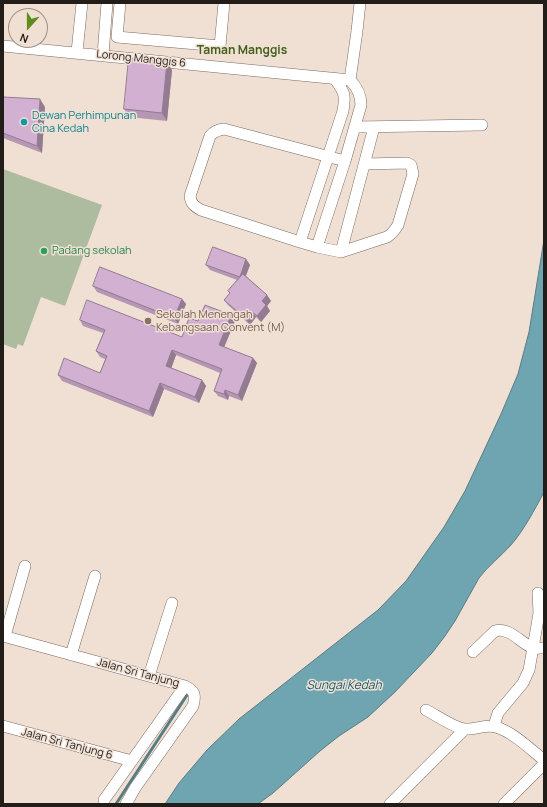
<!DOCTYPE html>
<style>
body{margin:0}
#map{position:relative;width:547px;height:807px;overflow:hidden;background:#f0e0d4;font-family:Manrope,sans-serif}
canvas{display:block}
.frame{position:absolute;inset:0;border:4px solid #231d19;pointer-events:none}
.north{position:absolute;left:8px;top:8px;width:40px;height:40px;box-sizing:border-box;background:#f0e0d4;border:1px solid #9e9289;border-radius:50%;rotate:201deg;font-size:11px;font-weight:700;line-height:16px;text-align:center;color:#231d19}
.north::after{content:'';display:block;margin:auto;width:14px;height:18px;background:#608c1e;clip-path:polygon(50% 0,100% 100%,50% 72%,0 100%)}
</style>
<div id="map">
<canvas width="547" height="807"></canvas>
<div class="frame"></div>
<div class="north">N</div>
</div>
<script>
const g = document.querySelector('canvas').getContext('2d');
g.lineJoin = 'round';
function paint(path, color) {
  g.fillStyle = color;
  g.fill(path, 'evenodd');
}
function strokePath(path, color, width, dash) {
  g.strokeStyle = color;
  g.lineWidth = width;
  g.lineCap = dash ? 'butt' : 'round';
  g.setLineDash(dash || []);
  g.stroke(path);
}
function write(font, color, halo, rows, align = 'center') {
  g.font = font + ' Manrope,sans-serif';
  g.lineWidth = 3;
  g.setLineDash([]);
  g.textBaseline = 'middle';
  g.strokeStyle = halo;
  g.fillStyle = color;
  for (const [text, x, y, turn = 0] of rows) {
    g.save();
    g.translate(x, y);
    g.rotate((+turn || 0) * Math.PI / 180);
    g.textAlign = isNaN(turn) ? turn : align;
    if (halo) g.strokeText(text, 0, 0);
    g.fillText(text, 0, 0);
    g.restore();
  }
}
paint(new Path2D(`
 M3,169L102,205L65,306L41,297L23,346L18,344L16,349L3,344Z`), '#adbc9f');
const water = new Path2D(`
 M544,240V492C535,509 524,530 511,545C501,556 488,566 479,578L455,621L445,636L432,653L395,692L368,717L339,736L320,751L273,793L258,804H165L179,783L207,750L239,719L378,610L406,581L444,527L465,491L501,414L518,374L529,332Z`);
paint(water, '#6fa4b1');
strokePath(water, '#587c83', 1);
strokePath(new Path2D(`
 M116,804L187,695`), '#587c83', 3);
const minor = new Path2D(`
 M120,3L117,37L220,46L224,3
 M3,46L350,80
 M77,52L82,3
 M103,55L107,3
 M350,80L357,31L360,3
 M355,127L482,125
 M345,161L224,129C218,130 214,131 210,136L190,196C191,204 194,206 201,210L300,242L317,247L341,252L387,237C392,234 395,230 398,225L413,174L411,165L407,163L365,164
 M300,242L343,111C346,94 344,92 335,79
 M317,247L345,161L361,105C361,96 357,87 350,80
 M341,252L374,127
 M3,636L185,686C195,691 196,695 193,706L135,788L126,804
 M5,636L25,566
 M473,652L495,631C509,627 520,642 531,647C535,649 540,648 544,648
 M71,655L95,576
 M149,676L172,603
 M426,710C436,715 454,728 465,729C475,730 486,724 496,727C513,732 530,749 544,760
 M3,726L132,761
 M494,726L498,713L523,683L529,670L537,625L539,613L538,593
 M104,800L185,686
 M390,804L465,729
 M504,804L544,764`);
strokePath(minor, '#796b61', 12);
strokePath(minor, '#fff', 11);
paint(new Path2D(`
 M167,62L172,70L167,121L129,117L124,109Z
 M3,97L45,107L42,153L3,138Z
 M246,259L250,265L246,276L267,295L271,301L267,306L270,311L261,322L256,317L250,325L228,305L224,300L230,293L228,291L237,280L210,270L206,265Z
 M93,286L182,299L186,304L178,324L97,292Z
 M80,320L182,337L198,321H235L224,347L253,358L257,363L242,401L229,396L228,400L218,396L214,391L220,373L176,355L171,368L202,380L206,386L199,403L164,389L153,417L62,381L58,375L100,373L105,359L100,357L96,351L103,333L83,326Z`), '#b597b4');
paint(new Path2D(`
 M167,62L172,70L167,121L162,113Z
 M40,99L45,107L42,153L37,146Z
 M246,259L250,265L243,282L240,277Z
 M267,295L271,301L267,306L270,311L261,322L257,316L262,301Z
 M182,299L186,304L178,324L174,318Z
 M252,312L256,317L250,325L246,319Z
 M231,315L235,321L223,350L219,345Z
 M172,350L176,355L170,372L166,366Z
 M253,358L257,363L242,401L238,395Z
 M202,380L206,386L199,403L195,397Z
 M160,383L164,389L153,417L149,411Z
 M225,390L229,396L228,400L224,394Z`), '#937b92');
const building = new Path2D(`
 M129,58L167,62L162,113L124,109Z
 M3,97L40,99L37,146L3,133Z
 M213,247L246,259L240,277L206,265Z
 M100,267L182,299L174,318L93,286Z
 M243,274L267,295L262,301L266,305L257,316L252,312L246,319L224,300L230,293L228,291Z
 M87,300L182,337L189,318L198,321L205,305L231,315L219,345L253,358L238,395L225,390L224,394L214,391L222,369L172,350L166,366L202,380L195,397L160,383L149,411L58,375L64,358L100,373L107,356L96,351L105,330L80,320Z`);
paint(building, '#d2b0d1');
strokePath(building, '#937b92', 1);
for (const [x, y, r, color] of [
 [24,122,4,"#0f9aa8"],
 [44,251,4,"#2e9e5b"],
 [148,321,4,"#8d6e63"]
]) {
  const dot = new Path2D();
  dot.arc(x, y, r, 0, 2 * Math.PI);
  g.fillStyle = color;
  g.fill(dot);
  strokePath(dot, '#f0e0d4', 1.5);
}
write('11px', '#231d19', '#f0e0d4', [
 ["Lorong Manggis 6",141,59,6],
 ["Jalan Sri Tanjung",138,673,15],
 ["Jalan Sri Tanjung 6",67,744,15]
]);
write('11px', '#0d838f', '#f0e0d4', [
 ["Dewan Perhimpunan",32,116],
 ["Cina Kedah",32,129]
], 'left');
write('11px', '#27864d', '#f0e0d4', [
 ["Padang sekolah",52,251]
], 'left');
write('11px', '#785e54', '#f0e0d4', [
 ["Sekolah Menengah",156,315],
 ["Kebangsaan Convent (M)",156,328]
], 'left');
write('bold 12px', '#425f1b', '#f0e0d4', [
 ["Taman Manggis",242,51]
]);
write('italic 12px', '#145d6c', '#f0e0d4', [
 ["Sungai Kedah",344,686]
]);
</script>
